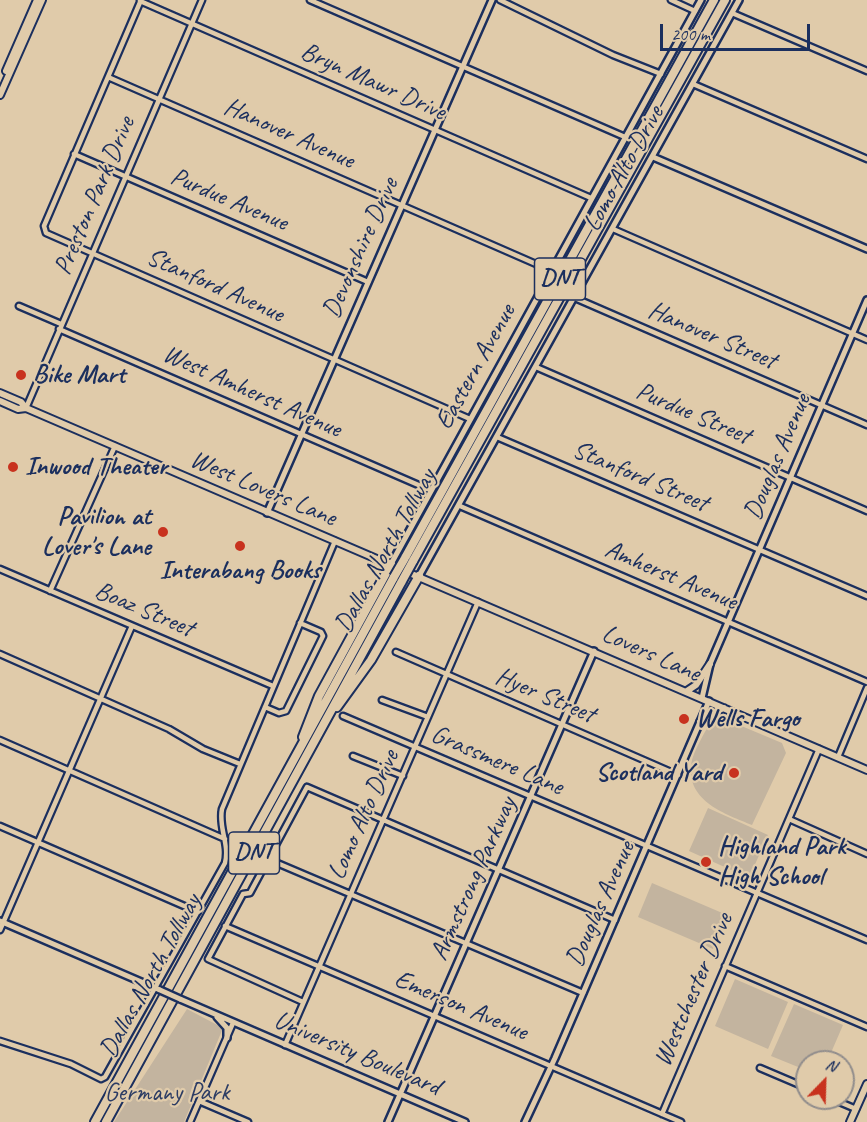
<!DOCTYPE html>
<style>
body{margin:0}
#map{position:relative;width:867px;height:1122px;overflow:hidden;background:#e0cbaa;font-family:Caveat,sans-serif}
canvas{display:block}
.north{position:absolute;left:795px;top:1050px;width:60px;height:60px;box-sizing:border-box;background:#e0cbaa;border:2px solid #918d8c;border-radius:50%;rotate:23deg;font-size:16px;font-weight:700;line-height:24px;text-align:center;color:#1b2f5e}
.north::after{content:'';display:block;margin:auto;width:21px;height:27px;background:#c8321e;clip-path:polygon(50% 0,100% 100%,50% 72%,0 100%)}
.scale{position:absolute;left:660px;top:24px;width:150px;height:27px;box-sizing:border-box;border:3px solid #1b2f5e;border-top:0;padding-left:8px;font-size:18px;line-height:21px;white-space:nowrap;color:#1b2f5e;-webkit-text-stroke:4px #e0cbaa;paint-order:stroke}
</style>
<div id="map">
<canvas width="867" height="1122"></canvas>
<div class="north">N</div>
<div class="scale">200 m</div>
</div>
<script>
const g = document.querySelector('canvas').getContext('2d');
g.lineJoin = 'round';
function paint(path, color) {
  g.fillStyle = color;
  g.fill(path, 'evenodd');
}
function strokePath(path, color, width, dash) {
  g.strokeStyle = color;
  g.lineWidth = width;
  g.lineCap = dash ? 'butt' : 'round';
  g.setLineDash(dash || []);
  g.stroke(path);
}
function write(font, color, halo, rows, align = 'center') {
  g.font = font + ' Caveat,sans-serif';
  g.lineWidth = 4.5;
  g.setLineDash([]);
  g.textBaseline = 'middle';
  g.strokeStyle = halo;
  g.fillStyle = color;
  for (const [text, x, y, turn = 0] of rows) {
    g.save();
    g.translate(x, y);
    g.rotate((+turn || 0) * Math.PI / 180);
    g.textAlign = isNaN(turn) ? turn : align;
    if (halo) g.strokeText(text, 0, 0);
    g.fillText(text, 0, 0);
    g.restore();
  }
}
paint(new Path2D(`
 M720,717L782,743L786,753L752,825C726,814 687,802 691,765C693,750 706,732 712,718Z
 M708,808L768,835L749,878L689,851Z
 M652,883L727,915L713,949L638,917Z
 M735,979L788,1002L768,1049L715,1026Z
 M794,1004L843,1025L827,1062H807V1078L801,1075L803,1069L771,1056Z
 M187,1009L223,1028L184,1122H114Z`), '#c3b49f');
const minor = new Path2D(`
 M141,0L44,226L46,233L470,419
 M310,0L625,137
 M500,0L613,55L661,74
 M671,0L695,11
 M140,1L591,198
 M732,13L867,71
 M108,77L552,271
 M693,84L867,159
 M74,154L368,282
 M613,229L867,340
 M575,298L867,425
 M19,306L61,324
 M59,329L430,490
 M536,367L867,511
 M26,408L202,0
 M497,437L867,596
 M460,506L867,682
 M0,569L273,686
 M50,591L115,446
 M396,652L678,775
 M0,654L169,729L203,749L240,764
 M382,700L428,717
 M265,707L279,713L286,711L323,636L321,632L300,623
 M343,716L867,940
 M0,740L225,839
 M353,756L403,776
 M838,757L867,688
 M789,819L867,854
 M0,826L198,912
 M270,860L583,993
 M225,926L681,1122
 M0,930L132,626
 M725,966L867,1027
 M303,1002L208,959L243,894L250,893L307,787L615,920
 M0,1041L71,1064L101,1079L105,1077L225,863C230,844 218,828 222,809L335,541
 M285,1045L478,602
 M760,1068L807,1088
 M830,1098L856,1109
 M199,1101L248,1122
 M662,1114L819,749
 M190,1122L233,1023`);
const tertiary = new Path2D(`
 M653,157L867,249
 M267,513L492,0
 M391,564L701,0
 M419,576L739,0
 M702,698L710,664L867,300
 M0,921L160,990
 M180,999L465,1122
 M217,1017L227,1028V1038
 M388,1122L594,651
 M525,1122L555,1058L709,701`);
const secondary = new Path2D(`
 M6,71L37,0
 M0,95L42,0
 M0,393L21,402L26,408L867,770
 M0,401L18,409L26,408
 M687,691L696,685L710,664
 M700,722L709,714L724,708
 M850,1122L867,1084`);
const motorway = new Path2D(`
 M405,558L714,0
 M413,561L725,0
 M337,707L371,660L419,576
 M303,737L319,696L391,564
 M95,1122L394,577
 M106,1122L402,581`);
strokePath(minor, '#1b2f5e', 9);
strokePath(tertiary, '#1b2f5e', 10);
strokePath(secondary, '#1b2f5e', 10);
strokePath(motorway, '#1b2f5e', 12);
strokePath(minor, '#e0cbaa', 4.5);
strokePath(tertiary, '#e0cbaa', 5);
strokePath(secondary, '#e0cbaa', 6);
strokePath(motorway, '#e0cbaa', 8);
const tertiaryBridge = new Path2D(`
 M160,990L180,999`);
const motorwayBridge = new Path2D(`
 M394,577L405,558
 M402,581L413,561`);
strokePath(tertiaryBridge, '#1b2f5e', 10, []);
strokePath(motorwayBridge, '#1b2f5e', 12, []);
strokePath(tertiaryBridge, '#e0cbaa', 5);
strokePath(motorwayBridge, '#e0cbaa', 8);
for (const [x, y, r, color] of [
 [21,375,6,"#c8321e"],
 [13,467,6,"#c8321e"],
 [163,532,6,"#c8321e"],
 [240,546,6,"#c8321e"],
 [684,719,6,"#c8321e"],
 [734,773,6,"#c8321e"],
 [706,862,6,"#c8321e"]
]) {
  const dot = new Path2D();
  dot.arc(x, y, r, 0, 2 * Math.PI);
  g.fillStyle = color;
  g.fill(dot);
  strokePath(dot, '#e0cbaa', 2);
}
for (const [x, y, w] of [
 [560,279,51],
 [254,853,51]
]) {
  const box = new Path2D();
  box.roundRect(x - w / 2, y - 21, w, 42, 4.5);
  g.fillStyle = '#e0cbaa';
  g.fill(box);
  strokePath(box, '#1b2f5e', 1.5);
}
write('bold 24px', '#1b2f5e', null, [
 ["DNT",560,279],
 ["DNT",254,853]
]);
write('26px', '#1b2f5e', '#e0cbaa', [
 ["Bryn Mawr Drive",373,82,24],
 ["Hanover Avenue",289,134,24],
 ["Lomo Alto Drive",624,169,-61],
 ["Preston Park Drive",95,196,-67],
 ["Purdue Avenue",229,200,23],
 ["Devonshire Drive",361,248,-66],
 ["Stanford Avenue",215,286,24],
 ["Hanover Street",712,336,23],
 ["Eastern Avenue",476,367,-61],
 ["West Amherst Avenue",252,392,24],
 ["Purdue Street",693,414,23],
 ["Douglas Avenue",778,457,-67],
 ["Stanford Street",640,477,23],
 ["West Lovers Lane",263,489,23],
 ["Dallas North Tollway",386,551,-61],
 ["Amherst Avenue",671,576,23],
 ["Boaz Street",144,610,23],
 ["Lovers Lane",651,654,24],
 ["Hyer Street",545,696,23],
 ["Grassmere Lane",497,761,23],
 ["Lomo Alto Drive",364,815,-66],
 ["Armstrong Parkway",474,879,-66],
 ["Douglas Avenue",601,904,-66],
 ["Dallas North Tollway",151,976,-61],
 ["Westchester Drive",694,990,-67],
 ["Emerson Avenue",461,1006,23],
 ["University Boulevard",357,1054,23]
]);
write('bold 26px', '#1b2f5e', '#e0cbaa', [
 ["Bike Mart",33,375],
 ["Inwood Theater",25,467],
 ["Pavilion at",151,517,"right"],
 ["Lover's Lane",151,547,"right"],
 ["Interabang Books",240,571,"center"],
 ["Wells Fargo",696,719],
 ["Scotland Yard",722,773,"right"],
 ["Highland Park",718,847],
 ["High School",718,877]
], 'left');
write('26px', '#2c3c64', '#e0cbaa', [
 ["Germany Park",167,1093]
]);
</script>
